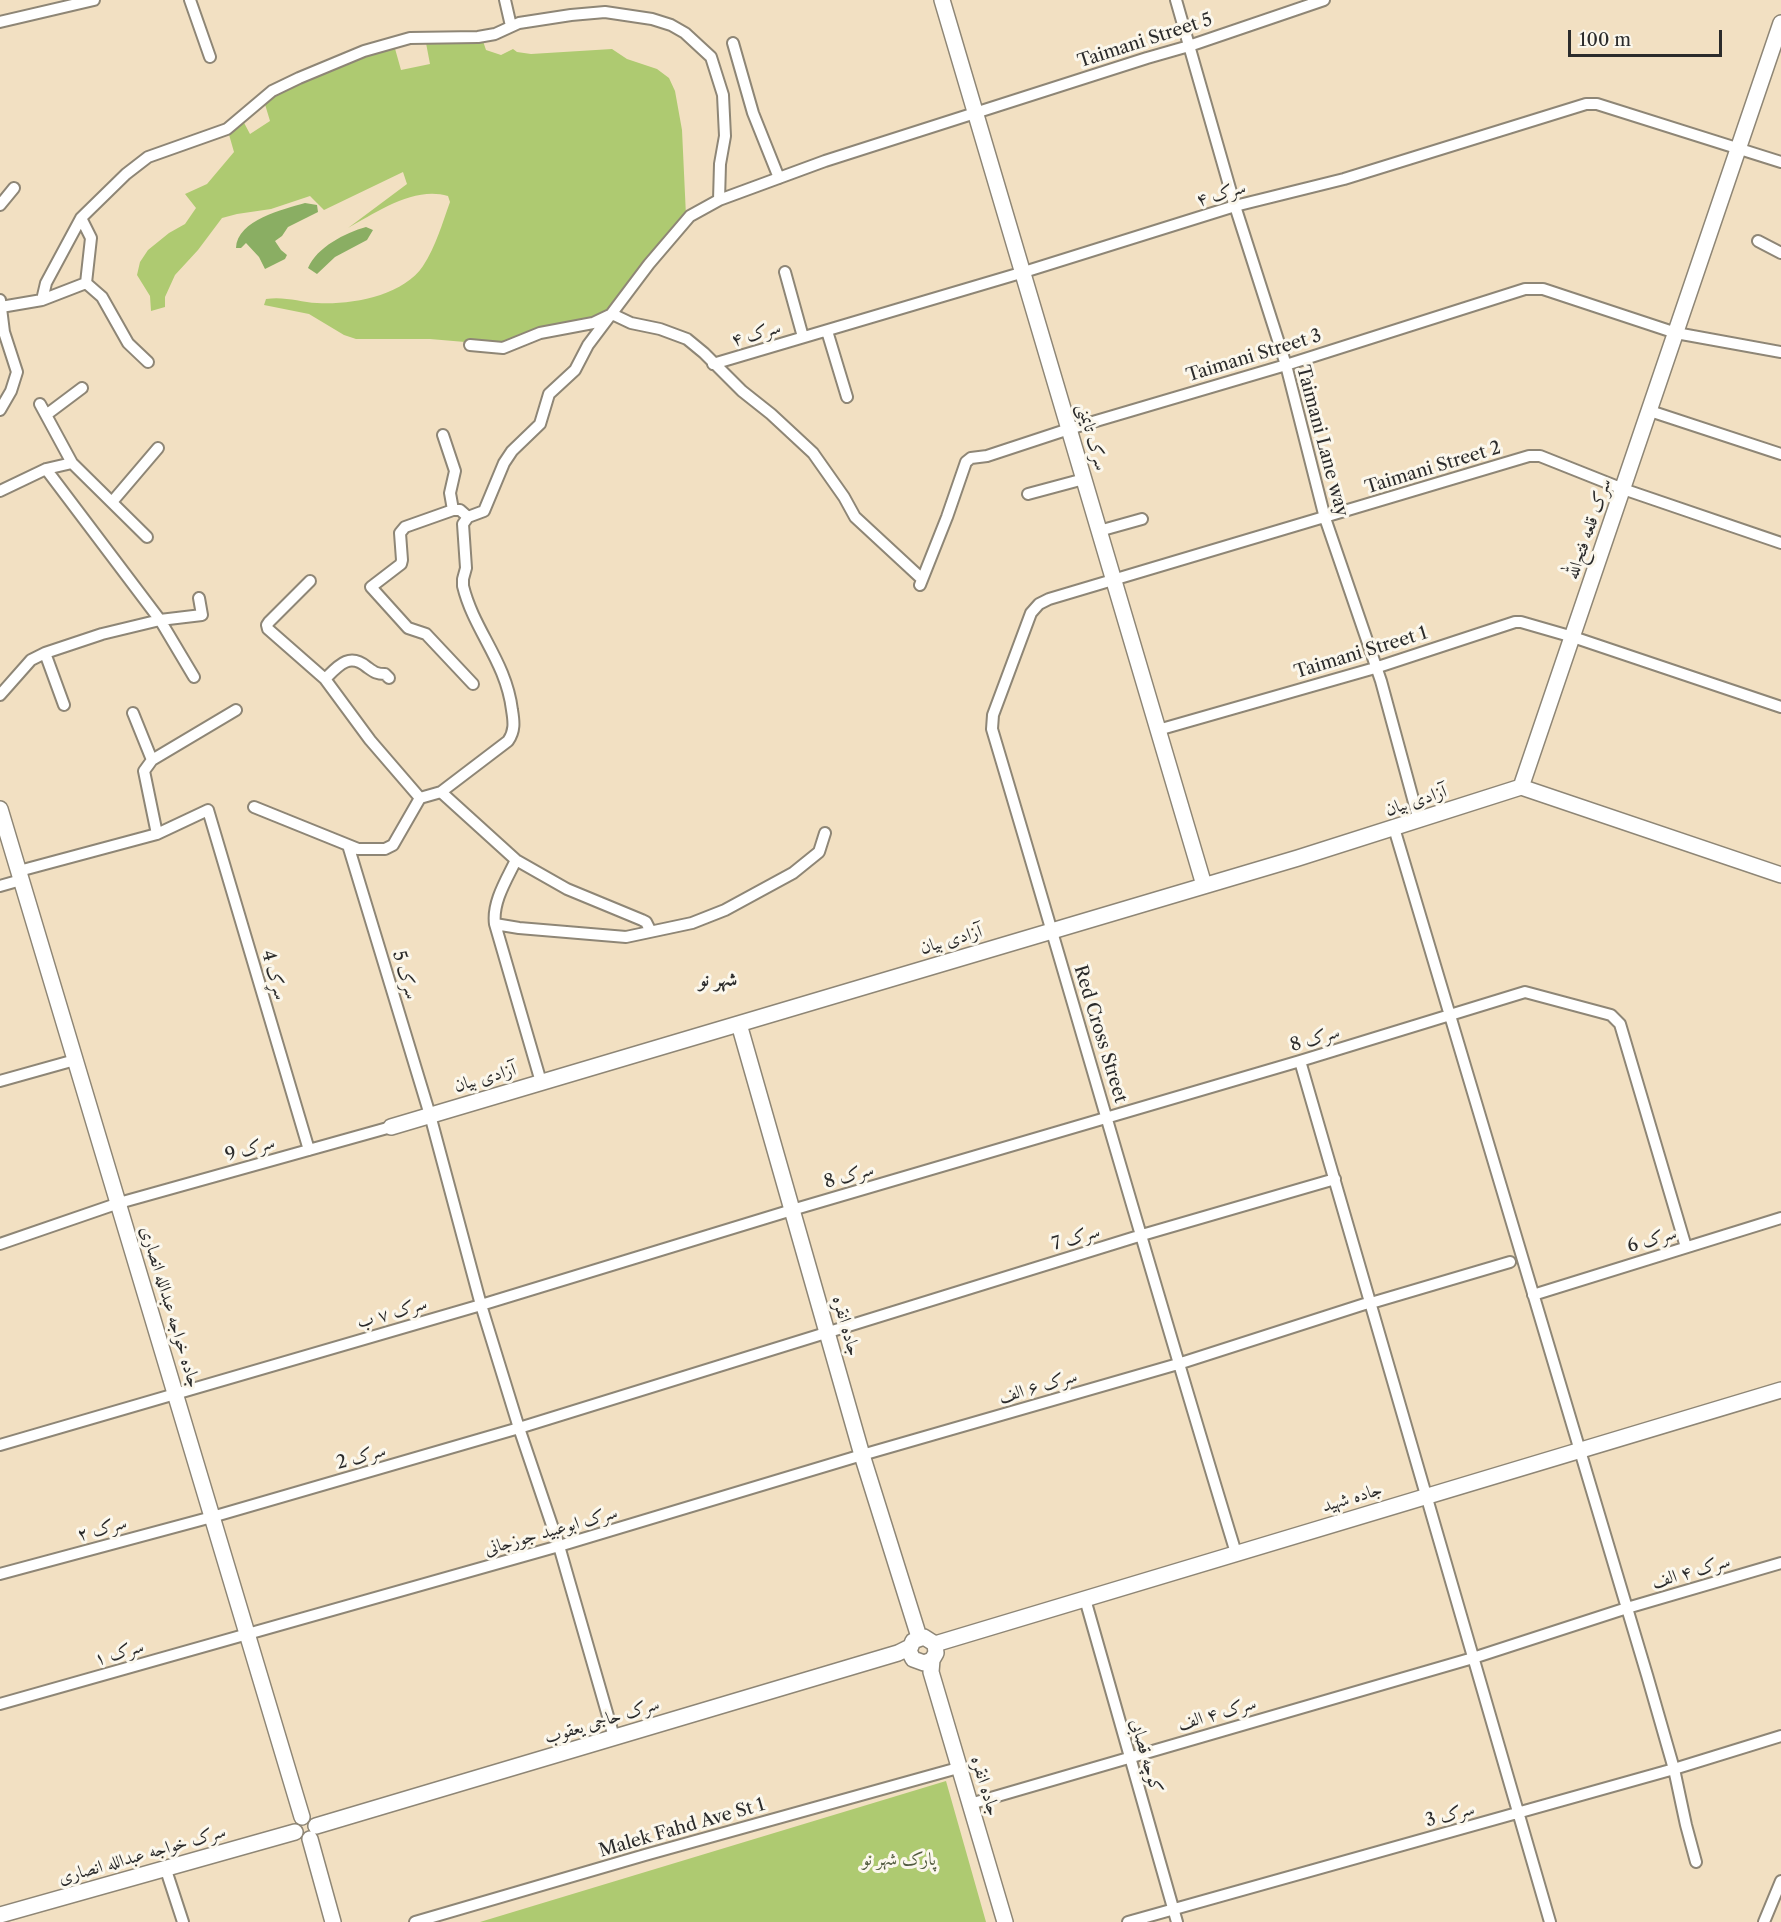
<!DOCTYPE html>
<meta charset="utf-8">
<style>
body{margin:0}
#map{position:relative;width:1781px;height:1922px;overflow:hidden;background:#f2e0c2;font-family:"Libre Caslon Text",serif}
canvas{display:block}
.scale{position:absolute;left:1568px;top:30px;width:154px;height:27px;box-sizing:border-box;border:3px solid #2b2b2b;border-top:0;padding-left:8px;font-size:18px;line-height:21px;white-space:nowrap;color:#2b2b2b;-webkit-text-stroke:4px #fbf7ec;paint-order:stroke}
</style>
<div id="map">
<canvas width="1781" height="1922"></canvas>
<div class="scale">100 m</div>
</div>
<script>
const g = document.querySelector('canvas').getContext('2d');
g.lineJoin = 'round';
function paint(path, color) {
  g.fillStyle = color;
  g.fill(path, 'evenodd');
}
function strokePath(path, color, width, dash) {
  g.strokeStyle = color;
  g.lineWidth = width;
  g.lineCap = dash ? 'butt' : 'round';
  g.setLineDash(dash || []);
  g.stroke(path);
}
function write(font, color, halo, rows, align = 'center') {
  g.font = font + ' "Libre Caslon Text",Amiri,serif';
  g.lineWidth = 6;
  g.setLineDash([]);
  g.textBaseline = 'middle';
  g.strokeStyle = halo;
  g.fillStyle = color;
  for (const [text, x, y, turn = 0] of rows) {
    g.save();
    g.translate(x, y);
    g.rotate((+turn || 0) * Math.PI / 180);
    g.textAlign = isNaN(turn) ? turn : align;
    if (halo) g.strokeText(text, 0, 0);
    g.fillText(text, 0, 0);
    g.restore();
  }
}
paint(new Path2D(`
 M483,41L486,50L501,55L513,49L517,52L531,54L612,49L627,59L657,69L669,78L675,91L682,130L686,216L609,309L584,320L527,332L511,342L499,343L479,340L465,342L430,339H356L344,335L309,314L264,305L266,299C284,296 300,302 317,303C351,305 403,296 423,266C436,246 442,224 450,202L448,196C414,186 377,212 348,228L407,184L403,172L324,210L310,196L271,209L237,214L222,218L198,250L175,275L165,297V307L151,311L150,296L137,275L140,262L148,250L169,233L185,224L196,208L185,194L207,184L234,152L228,131L242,119L250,134L270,121L264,101L317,76L394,45L401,70L430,64L426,43Z
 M946,1781L986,1922H480Z`), '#aeca71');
paint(new Path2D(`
 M305,203L317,205L318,212L288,227L282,236L275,241L281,250L287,255L285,259L265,269L259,257L246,243L241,248H236C237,220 284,209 305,203Z
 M366,227L373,230L367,240L335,257L317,274L308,268C317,247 345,233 366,227Z`), '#8aae63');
const street = new Path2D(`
 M190,0L210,57
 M505,0L511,26
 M1176,0L1235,206L1286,365L1325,518L1381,681L1419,821
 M0,22L94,0
 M733,43L753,113L779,178
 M0,205L14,188
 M81,218L91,238L86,283
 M1758,241L1781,253
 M785,272L803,337
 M86,283L102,297L128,343L148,362
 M0,300L4,332L17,372L11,391L0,410
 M42,300L46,283L81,218L126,174L148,157L227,129L272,91L299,78L364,51L410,38L478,37L495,34L519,23L571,15L605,12L652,19L671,25L685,33L711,57L723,95L725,136L720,164L719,200
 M1,307L42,300L86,283
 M827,331L847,397
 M470,345L503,348L540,333L593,323L612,314L631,323L660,329L687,339L704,353L742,391L771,414L813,453L844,497L855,517L922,579
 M713,364L1024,272L1235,206L1344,179L1586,104H1597L1781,162
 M40,404L72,463
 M1650,411L1781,454
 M46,415L82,388
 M443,435L455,471L450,493L453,510
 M46,469L160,620L194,677
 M0,491L46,469L72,463L147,537
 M1028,494L1084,479
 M112,502L158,448
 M468,517L460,510H453L405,527L400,533L402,560L401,564L371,587L408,628L426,634L473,684
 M1099,531L1142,519
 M310,581L269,622L267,625L268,629L325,679L370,740L420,798
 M920,585L947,517L966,462L971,458L987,456L1069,429L1286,365L1525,289H1543L1676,333L1781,352
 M45,653L64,705
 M325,679C338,666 349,652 367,667C374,672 376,674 385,674L389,678
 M0,695L31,660L45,653L102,634L160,620L202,615L199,598
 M133,713L152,760
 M1158,730L1375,668L1515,622H1521L1573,637L1781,707
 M441,792L516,860L567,889L642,920L646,922L650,930
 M254,807L358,849H385L393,845L420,798L441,792L508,741C515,731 514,722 512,710C506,661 474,631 463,586V579L466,568L463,524L468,517L484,511L504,463L512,451L540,424L549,394L575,370L588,345L649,264L690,216L719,200L825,161L1147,58L1189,46L1324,0
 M1394,828L1647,1675L1674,1769L1686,1825L1696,1862
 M157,834L144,771L152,760L236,710
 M348,845L430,1115L481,1305L519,1428L559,1546L614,1737
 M19,871L157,834L208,810L309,1150
 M0,886L21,880
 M495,924C492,902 507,879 516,860
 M1300,1061L1550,1922
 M0,1081L75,1060
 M541,1082L495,924L519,928L626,937L692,923L725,910L793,873L819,852L825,833
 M0,1244L119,1203L391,1127
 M1533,1295L1781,1218
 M1371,1303L1510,1262
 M0,1445L481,1305L792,1210L1300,1061L1525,992L1611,1015L1620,1024L1686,1247
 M1236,1553C1152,1279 1074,1003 992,729L993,715L1031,613L1039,604L1049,599L1529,456H1540L1623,489L1781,543
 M0,1574L212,1517L519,1428L1142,1235L1335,1179
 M1085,1599L1177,1922
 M0,1704L559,1546L862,1455L1178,1364L1371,1302
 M970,1804L1473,1658L1627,1608L1781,1563
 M165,1867L183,1922
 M415,1922L645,1855L958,1768
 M1128,1922L1674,1769L1781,1736
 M1764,1922L1781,1881`);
const secondary = new Path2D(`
 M942,0L1204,885
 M1521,787L1781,23
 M1521,787L1781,875
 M0,809L302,1817
 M739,1024L862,1455L919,1637
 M391,1127L1298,858L1521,787
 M935,1644L1781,1390
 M932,1660L924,1663L913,1659L909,1651L913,1641L924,1637L935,1644L936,1653L932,1660L931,1672L1005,1922
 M316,1826L898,1653L910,1647
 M310,1839L333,1922
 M0,1915L295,1832`);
strokePath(street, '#8e8676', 14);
strokePath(secondary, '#8e8676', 18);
strokePath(street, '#fff', 10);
strokePath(secondary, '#fff', 15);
write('18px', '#2b2b2b', '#fbf7ec', [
 ["Taimani Street 5",1145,41,-18],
 ["سرک ۴",1221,194,-16],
 ["سرک ۴",756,334,-16],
 ["Taimani Street 3",1254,356,-17],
 ["سرک تایمنی",1092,437,74],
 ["Taimani Lane way",1322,441,75],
 ["Taimani Street 2",1433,468,-17],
 ["سرک قلعه فتح‌الله",1589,529,-71],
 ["Taimani Street 1",1361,653,-17],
 ["آزادی بیان",1416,801,-18],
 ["آزادی بیان",951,940,-16],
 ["سړک 4",274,975,74],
 ["سرک 5",405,975,73],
 ["Red Cross Street",1100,1034,73],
 ["سرک 8",1315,1039,-17],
 ["آزادی بیان",485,1078,-16],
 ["سرک 9",250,1149,-16],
 ["سرک 8",849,1176,-16],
 ["سرک 7",1076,1238,-17],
 ["سرک 6",1652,1240,-17],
 ["جاده خواجه عبدالله انصاری",170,1307,73],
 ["سرک ۷ ب",392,1313,-16],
 ["جاده انقره",846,1326,74],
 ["سرک ۶ الف",1038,1387,-16],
 ["سرک 2",361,1457,-16],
 ["جاده شهید",1352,1498,-17],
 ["سرک ۲",102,1529,-15],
 ["سرک ابوعبید جوزجانی",551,1531,-16],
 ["سرک ۴ الف",1691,1572,-16],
 ["سرک ۱",119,1653,-16],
 ["سرک ۴ الف",1217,1714,-16],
 ["سرک حاجی یعقوب",602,1721,-17],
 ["کوچه قصابی",1146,1756,74],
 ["جاده انقره",985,1786,73],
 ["سرک 3",1450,1815,-15],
 ["Malek Fahd Ave St 1",682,1828,-16],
 ["سرک خواجه عبدالله انصاری",142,1855,-16]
]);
write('18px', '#525b40', '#fbf7ec', [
 ["پارک شهر نو",899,1860]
]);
write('bold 20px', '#2b2b2b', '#fbf7ec', [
 ["شهر نو",718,980]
]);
</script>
